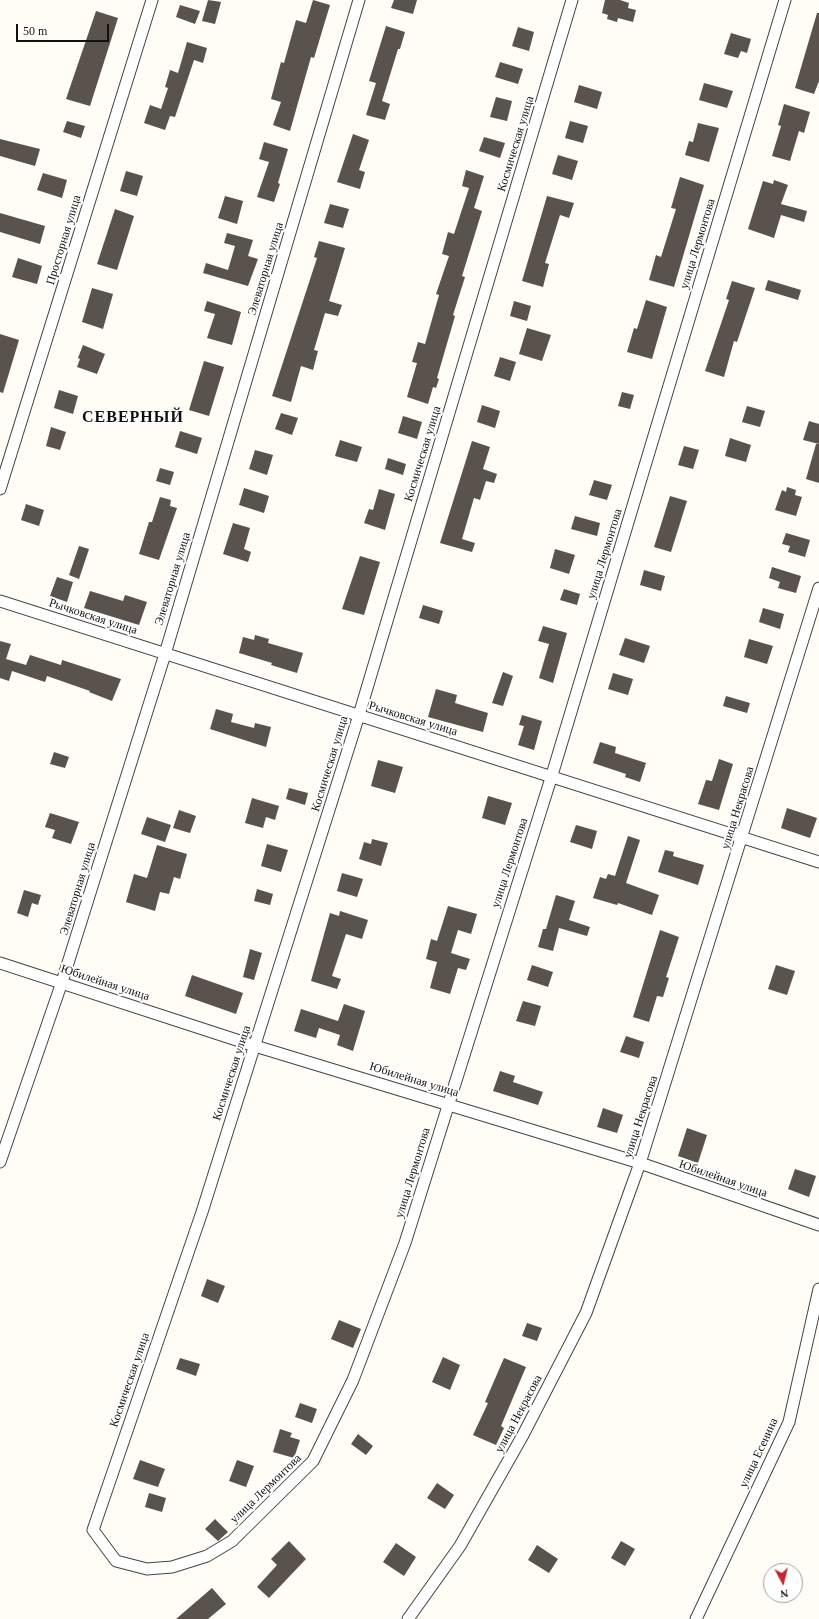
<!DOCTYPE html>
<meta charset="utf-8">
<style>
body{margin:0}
#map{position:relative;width:819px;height:1619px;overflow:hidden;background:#fffdf5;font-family:"Times New Roman",serif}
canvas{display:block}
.north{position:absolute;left:763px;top:1563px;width:40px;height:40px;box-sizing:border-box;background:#fff;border:1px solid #a0a0a0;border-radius:50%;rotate:173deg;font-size:11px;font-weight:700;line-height:16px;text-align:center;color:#111}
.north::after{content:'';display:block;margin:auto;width:14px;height:18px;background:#c4262e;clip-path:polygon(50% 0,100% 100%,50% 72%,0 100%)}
.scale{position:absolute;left:16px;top:24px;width:93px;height:18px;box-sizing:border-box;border:2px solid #111;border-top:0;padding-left:5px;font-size:12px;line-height:14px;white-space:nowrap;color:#111;-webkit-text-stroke:3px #fff;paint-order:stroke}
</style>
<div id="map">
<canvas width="819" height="1619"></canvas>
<div class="north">N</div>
<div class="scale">50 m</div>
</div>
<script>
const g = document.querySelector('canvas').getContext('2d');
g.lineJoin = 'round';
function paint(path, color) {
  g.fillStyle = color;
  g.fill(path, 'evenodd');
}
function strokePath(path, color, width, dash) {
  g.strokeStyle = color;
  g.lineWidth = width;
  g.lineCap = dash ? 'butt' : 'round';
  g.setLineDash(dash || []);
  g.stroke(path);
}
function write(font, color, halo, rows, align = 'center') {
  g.font = font + ' "Times New Roman",serif';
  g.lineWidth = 4;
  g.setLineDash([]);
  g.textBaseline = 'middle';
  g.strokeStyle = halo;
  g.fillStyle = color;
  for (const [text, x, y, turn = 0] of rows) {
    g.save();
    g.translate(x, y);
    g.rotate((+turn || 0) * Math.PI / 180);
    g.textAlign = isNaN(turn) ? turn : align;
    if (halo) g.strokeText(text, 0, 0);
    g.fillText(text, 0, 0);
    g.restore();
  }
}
paint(new Path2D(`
 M208,0L221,2L215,24L202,21Z
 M313,0L330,5L314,58L311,57L290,131L273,125L281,102L271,99L281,62L284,63L296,20L306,23Z
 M394,0H417L413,14L391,8Z
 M605,0H620L629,3L628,8L636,10L633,22L618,18L617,22L607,19L608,15L602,13Z
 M180,5L200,11L195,24L176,17Z
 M96,11L118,18L90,106L66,99Z
 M817,13H819V81L814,94L795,88Z
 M386,26L405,32L400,49H398L382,101L390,104L385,120L366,115L376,83L369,81Z
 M518,27L534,32L529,51L512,46Z
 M731,33L751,39L747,53L741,51L738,58L724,54Z
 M187,42L207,48L203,63L194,60L175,117L170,116L165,130L144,123L150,105L161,109L168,88L165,87L170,70L178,73Z
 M500,62L523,69L518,84L495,77Z
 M704,83L733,91L727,108L699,100Z
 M579,85L602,92L597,109L574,102Z
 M496,97L512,101L507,121L490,117Z
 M784,104L810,112L804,133L799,131L790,161L772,156L781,126L778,125Z
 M67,121L85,126L81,138L63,132Z
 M570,121L588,126L583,143L565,138Z
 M698,123L719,128L709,162L685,155L689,141L693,142Z
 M353,134L369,140L359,170L365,172L360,189L337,182Z
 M484,137L505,143L500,158L479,151Z
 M0,139L40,149L35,166L0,156Z
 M264,142L288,149L278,183L280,184L274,202L257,197L269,162L259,159Z
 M558,155L578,161L572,180L552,174Z
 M466,170L484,176L474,208L482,211L462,276L465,277L453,315L455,316L437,378L439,379L436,388L433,387L428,404L407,397L417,363L412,362L418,342L425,344L439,295L436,294L449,256L442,254L448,232L454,234L469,188L462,186Z
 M126,171L143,176L137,196L120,191Z
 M43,173L67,180L62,198L37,190Z
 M680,177L704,185L674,287L649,280L656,255L661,257L676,209L671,208Z
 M774,180L788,185L781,204L807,211L804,222L781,215L774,238L748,229L763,181L773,184Z
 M225,196L243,201L237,224L218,218Z
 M547,196L574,203L569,218L560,215L545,263L549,264L543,287L522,281Z
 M330,204L349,209L343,228L324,223Z
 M115,209L134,216L117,270L97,264Z
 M0,213L45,226L40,244L0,232Z
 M227,233L253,240L248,256L258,259L248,286L203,273L206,263L228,270L235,246L224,243Z
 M319,241L345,248L329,301L342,305L338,316L325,313L314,350L318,351L313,370L301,366L291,402L272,396L317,258L314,257Z
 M18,258L42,266L37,284L12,277Z
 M768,280L801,290L798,300L765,290Z
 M732,281L755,288L737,342L734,341L724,377L705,371L729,300L726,299Z
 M92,288L113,294L103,329L82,322Z
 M646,300L667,307L652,359L627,352L634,328L637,329Z
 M207,301L241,312L232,345L207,338L215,314L204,311Z
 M514,301L531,306L527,321L510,316Z
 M527,328L551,335L542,361L519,354Z
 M0,334L19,340L3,393L0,392Z
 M83,345L105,354L97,374L77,367L80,359L78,358Z
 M500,357L516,362L510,381L494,376Z
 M204,361L224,367L209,416L189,410Z
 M59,390L78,396L73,414L54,408Z
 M622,392L634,395L630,409L618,406Z
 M482,405L500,411L495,428L477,422Z
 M747,406L765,411L760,427L742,422Z
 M281,413L298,418L292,435L275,429Z
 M403,416L422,422L417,439L398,433Z
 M809,421L819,424V483L806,479L816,444H819L803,440Z
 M51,427L66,432L60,450L46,446Z
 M180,431L202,438L197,454L175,447Z
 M730,438L751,445L746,462L725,456Z
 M340,440L362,447L357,462L335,456Z
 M472,441L490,447L483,469L497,474L494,483L486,481L480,500L474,498L462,539L475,543L472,552L440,543Z
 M684,446L699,450L693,469L678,465Z
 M255,450L273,455L267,475L249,469Z
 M388,458L406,464L403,475L385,469Z
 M160,468L174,472L170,485L156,481Z
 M594,480L612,485L607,500L589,495Z
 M787,487L796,490L795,495L802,497L796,516L775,510L782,490L786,492Z
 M244,488L269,496L264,513L239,505Z
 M379,489L395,494L385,530L364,523L369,509L373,510Z
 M670,496L687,501L671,552L654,547Z
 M160,497L171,500L170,506L177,508L159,560L139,554L149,522H152Z
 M26,504L44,510L39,526L21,520Z
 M575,516L600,523L597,536L571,529Z
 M233,523L250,528L244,549L251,552L248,562L223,554Z
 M786,533L810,540L805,557L788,552L790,546L782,544Z
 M79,546L89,549L79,579L69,575Z
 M555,549L575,555L569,574L550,568Z
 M360,556L380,562L364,615L342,609Z
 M772,567L801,576L796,593L778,588L780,582L769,578Z
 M644,570L665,576L661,591L640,585Z
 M57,577L73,582L67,602L50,596Z
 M564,589L580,594L577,605L560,600Z
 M90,591L123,601L125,595L147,602L139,625L84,608Z
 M423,605L443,611L439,624L419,618Z
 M763,608L784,614L780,629L759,622Z
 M543,626L567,633L553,683L539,678L549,644L538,641Z
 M255,635L269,639L268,643L303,653L297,673L271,665L272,663L239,653L243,637L254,640Z
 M625,638L650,646L644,663L619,655Z
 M749,639L773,646L767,664L744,657Z
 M0,641L11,644L6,659L26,665L30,655L61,665L62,660L121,679L112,701L89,692L90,691L47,676L45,682L12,671L9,681L0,678Z
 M503,672L513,676L503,706L492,703Z
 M613,673L633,679L628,695L608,689Z
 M436,689L457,695L455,703L488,713L483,732L428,717Z
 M726,696L750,703L747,713L723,706Z
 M216,709L233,714L231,722L254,728L255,723L271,727L266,747L210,729Z
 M522,715L542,721L534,750L518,745L524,726L519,725Z
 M600,742L616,747L615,753L646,763L640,782L625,777L626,774L593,763Z
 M54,752L69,757L65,768L50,764Z
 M719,759L733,764L719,810L698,804L706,780L712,781Z
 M378,760L403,767L395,793L371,786Z
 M289,788L308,793L305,805L286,799Z
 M488,796L512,803L505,825L482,818Z
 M252,798L279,806L275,820L266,817L263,828L245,823Z
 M787,808L817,818L810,838L781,828Z
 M179,810L196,816L190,833L173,828Z
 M50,813L79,822L71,844L52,838L55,830L45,827Z
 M147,817L171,825L165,842L141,834Z
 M576,825L597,831L592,849L570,842Z
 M628,836L640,840L626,883L659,895L652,915L618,903L617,905L593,898L600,877L606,879L608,874L615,876Z
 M372,839L388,843L381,866L359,859L364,842L371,844Z
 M267,844L288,850L281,872L261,866Z
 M157,845L187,854L180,879L174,877L169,894L160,892L155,911L126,902L134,874L147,878Z
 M665,850L674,852L673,856L704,865L698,885L658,872Z
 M342,873L363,879L357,897L337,891Z
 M257,889L273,894L270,905L254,901Z
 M24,890L41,895L38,905L32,903L28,917L17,913Z
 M556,895L575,901L569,920L590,927L587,936L559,928L553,951L538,947L543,929H546Z
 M448,906L477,914L471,934L458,930L451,953L470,959L466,970L458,968L450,994L430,988L437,962L426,959L431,939L437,941Z
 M340,911L368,920L362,939L346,934L332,976L341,979L337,989L311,981L330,913L339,916Z
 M660,930L679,937L666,977L669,978L663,997L657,996L649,1022L633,1017Z
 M250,949L262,953L254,980L243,977Z
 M532,965L553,972L548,987L527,980Z
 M776,965L795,971L787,995L768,989Z
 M192,975L243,993L236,1014L185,996Z
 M523,1001L541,1006L535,1026L516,1021Z
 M344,1004L365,1011L353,1051L337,1045L340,1035L319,1028L316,1038L294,1031L301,1009L338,1021Z
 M626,1036L644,1042L639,1058L620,1052Z
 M500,1071L515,1076L513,1082L543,1092L538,1105L493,1091Z
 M603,1108L623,1115L617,1133L597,1127Z
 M687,1128L707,1135L698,1163L678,1156Z
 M795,1169L816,1176L809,1197L788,1189Z
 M207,1279L225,1286L218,1303L201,1296Z
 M339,1320L361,1329L353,1348L331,1339Z
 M527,1323L542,1328L537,1341L522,1336Z
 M443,1357L460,1365L450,1390L432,1382Z
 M180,1358L200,1364L196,1376L176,1369Z
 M504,1358L526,1367L501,1426L504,1428L496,1445L473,1435L488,1403L485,1402Z
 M300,1403L317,1409L312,1423L295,1417Z
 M280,1429L292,1433L290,1437L300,1440L294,1458L273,1452Z
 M358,1434L373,1446L366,1455L351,1444Z
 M140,1460L165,1469L158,1487L133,1479Z
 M237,1460L254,1466L246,1487L229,1481Z
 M437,1483L454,1495L445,1509L427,1498Z
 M149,1493L166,1498L162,1512L145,1507Z
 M215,1519L228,1532L218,1541L205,1529Z
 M289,1541L306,1559L269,1598L257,1587L277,1565L271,1559Z
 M621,1541L635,1549L625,1566L611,1558Z
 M396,1543L416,1557L404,1576L383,1562Z
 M537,1545L558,1559L549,1573L528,1560Z
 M212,1588L226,1604L208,1619H176Z`), '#5a524d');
const street = new Path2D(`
 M572,0L359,715L202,1212L93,1530L116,1561L147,1569L172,1567L207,1556L232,1541L313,1461L353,1380L405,1243L552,775L785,0
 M0,489L152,0
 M0,601L819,862
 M0,963L255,1046L640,1163L819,1225
 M0,1162L62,982L165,654L359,0
 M408,1619L460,1546L523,1435L586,1313L640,1163L819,588
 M696,1619L789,1422L819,1289`);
strokePath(street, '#444', 13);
strokePath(street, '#fff', 11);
write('12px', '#111', '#fff', [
 ["Космическая улица",516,144,-73],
 ["Просторная улица",64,240,-73],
 ["улица Лермонтова",698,244,-73],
 ["Элеваторная улица",266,269,-73],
 ["Космическая улица",423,454,-73],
 ["улица Лермонтова",605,554,-73],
 ["Элеваторная улица",173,579,-73],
 ["Рычковская улица",93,617,18],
 ["Рычковская улица",413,719,17],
 ["Космическая улица",330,764,-73],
 ["улица Некрасова",738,808,-73],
 ["улица Лермонтова",510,863,-72],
 ["Элеваторная улица",78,889,-73],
 ["Юбилейная улица",105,983,18],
 ["Космическая улица",232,1073,-72],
 ["Юбилейная улица",414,1080,17],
 ["улица Некрасова",641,1117,-72],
 ["улица Лермонтова",413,1173,-73],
 ["Юбилейная улица",723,1179,19],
 ["Космическая улица",130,1380,-71],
 ["улица Некрасова",519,1414,-62],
 ["улица Есенина",759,1453,-65],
 ["улица Лермонтова",266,1489,-44]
]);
g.letterSpacing = '1px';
write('bold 16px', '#111', '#fff', [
 ["СЕВЕРНЫЙ",133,418]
]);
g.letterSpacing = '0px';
</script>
